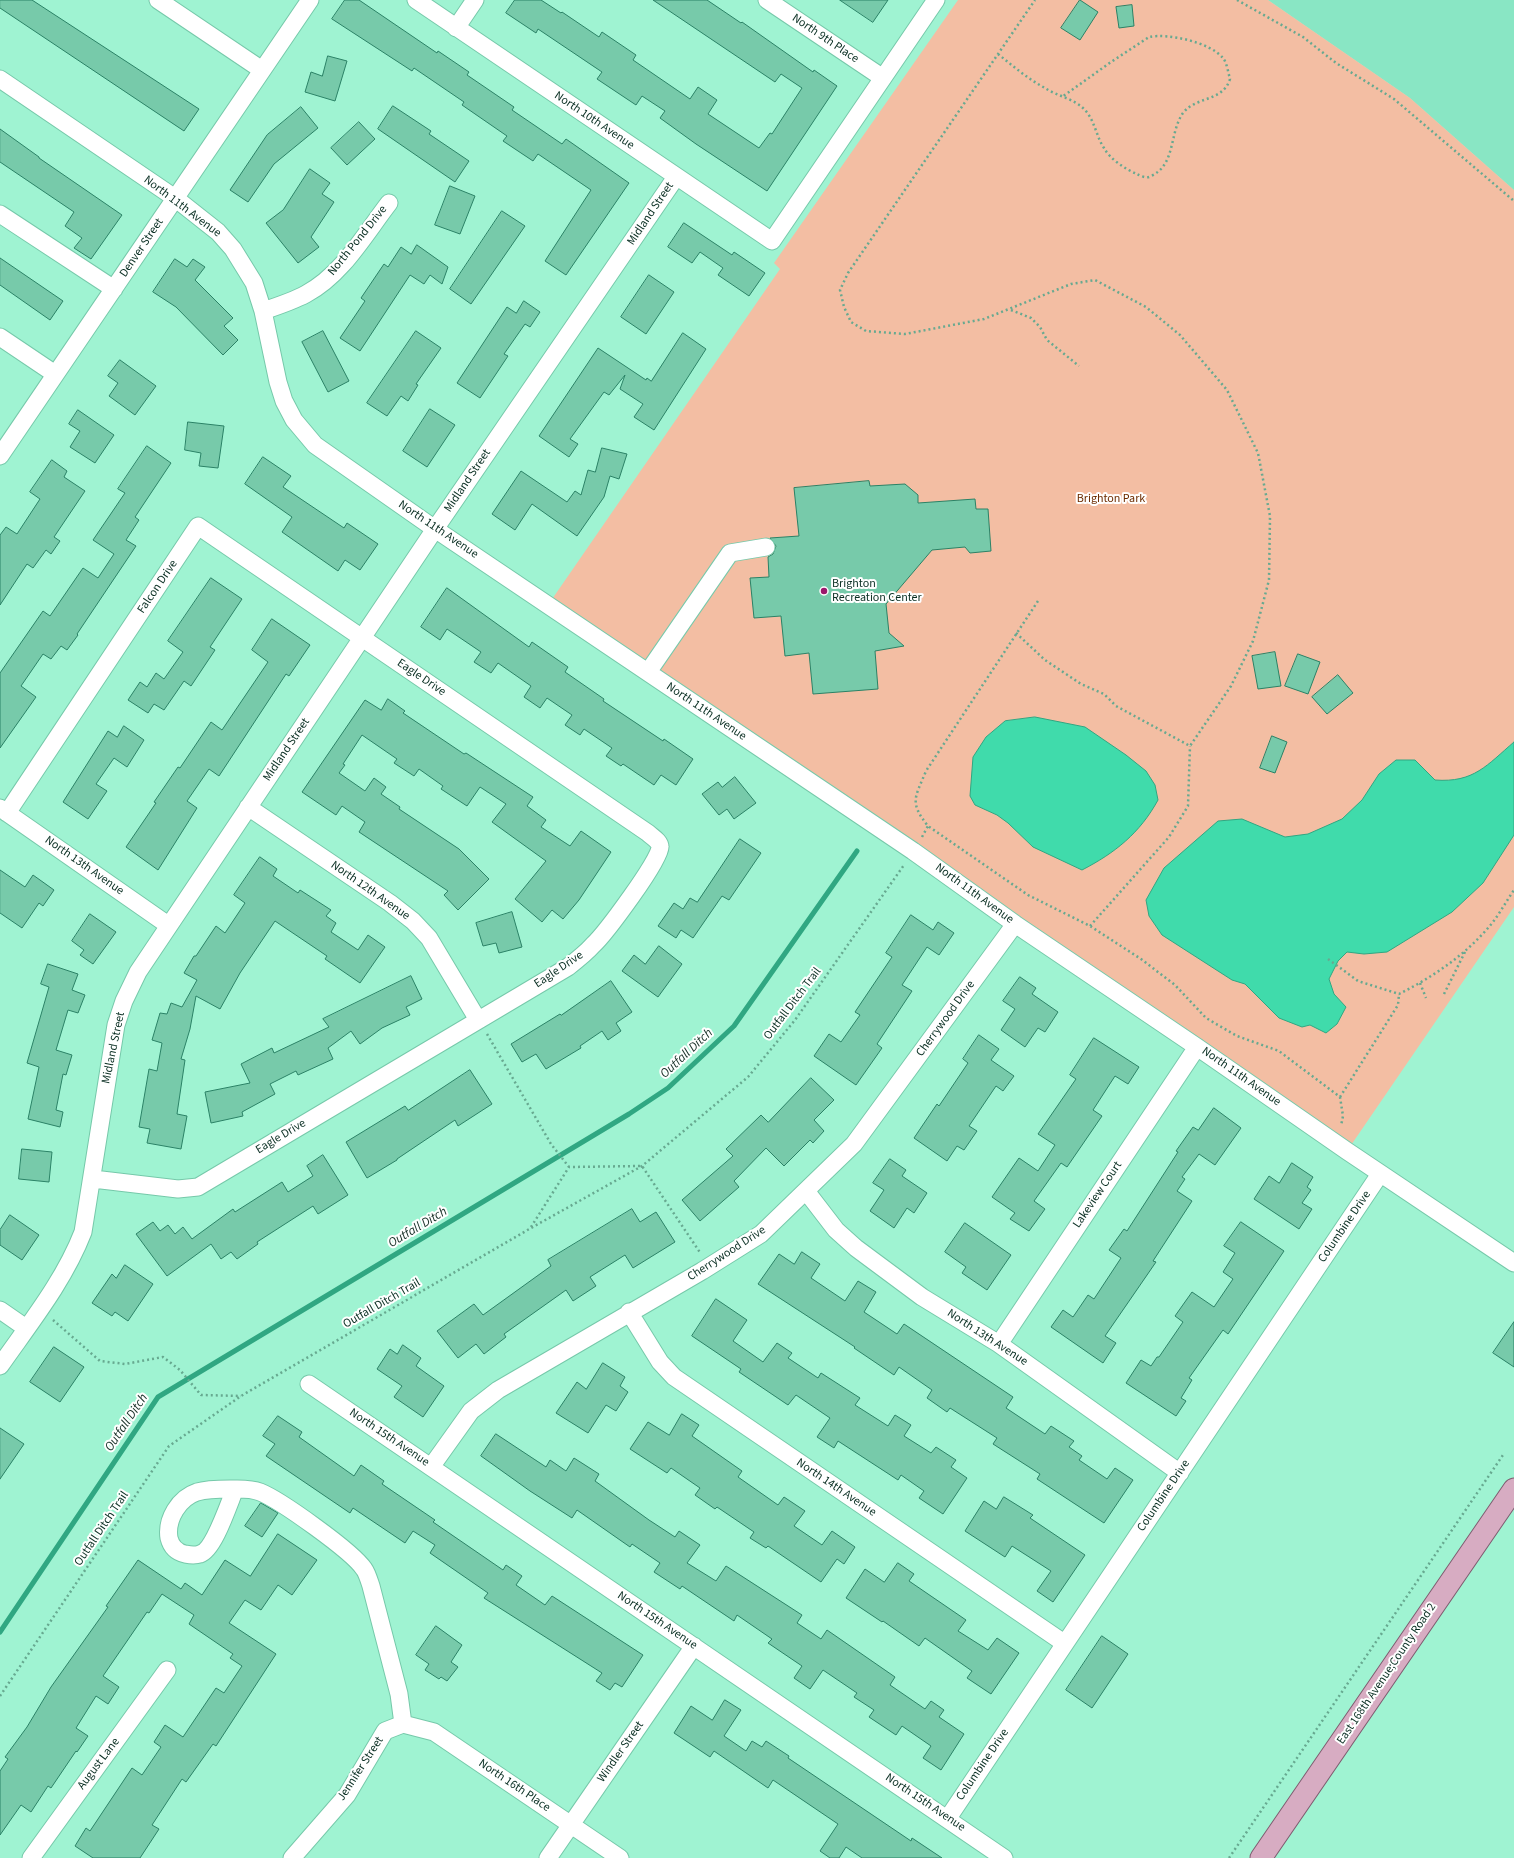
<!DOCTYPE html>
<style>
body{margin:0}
canvas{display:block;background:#9ff3d2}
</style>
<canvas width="1514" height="1858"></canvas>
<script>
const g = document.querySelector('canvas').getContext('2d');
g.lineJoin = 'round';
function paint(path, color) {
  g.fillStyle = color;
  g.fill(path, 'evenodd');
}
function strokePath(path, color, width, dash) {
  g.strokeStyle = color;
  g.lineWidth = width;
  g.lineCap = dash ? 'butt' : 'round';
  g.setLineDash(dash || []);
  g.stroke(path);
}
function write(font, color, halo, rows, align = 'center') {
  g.font = font + ' "Source Sans 3",sans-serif';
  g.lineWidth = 4;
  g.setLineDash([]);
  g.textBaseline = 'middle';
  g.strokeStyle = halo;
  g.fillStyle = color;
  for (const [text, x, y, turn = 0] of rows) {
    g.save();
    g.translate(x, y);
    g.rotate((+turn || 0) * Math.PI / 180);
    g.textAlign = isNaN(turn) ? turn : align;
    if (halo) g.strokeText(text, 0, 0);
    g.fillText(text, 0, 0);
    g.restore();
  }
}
paint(new Path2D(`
 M1268,0H1514V190L1410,98Z`), '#89e6c4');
paint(new Path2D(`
 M958,0H1268L1410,98L1514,190V907L1347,1151L548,605L780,269L774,263Z`), '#f3bea3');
const water = new Path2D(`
 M1035,717L1085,727L1126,755L1146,771L1155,785L1158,800C1140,833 1115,853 1082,870L1033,847L1008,823L997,815L975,805L970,796L973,757L986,737L1005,721Z
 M1514,742V835L1483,883L1452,912L1387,952L1364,954L1347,952L1338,961L1329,979L1334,994L1346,1007L1337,1024L1326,1033L1310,1025L1302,1027L1279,1018L1245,984L1232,980L1162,935L1149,916L1146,900L1164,868L1218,821L1242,819L1285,837L1308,834L1342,819L1362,800L1379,774L1396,760H1415L1435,780C1474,783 1487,765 1514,742Z`);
paint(water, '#40dbab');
strokePath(water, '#30a782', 1);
strokePath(new Path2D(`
 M0,1632L158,1397L629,1114L668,1088L734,1026L857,851`), '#30a782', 5);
const building = new Path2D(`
 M0,0H32L199,109L184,131L0,8Z
 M345,0H359L437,53L438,51L469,72L467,75L514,107L512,110L562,144L566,139L629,183L566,275L545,261L591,190L538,154L533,161L503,141L507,136L462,105L464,102L414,68L412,71L332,19Z
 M515,0H541L561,13L562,12L599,37L602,32L636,55L633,60L690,99L698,87L717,100L708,114L759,148L770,133L772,134L802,88L781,74L775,82L653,0H707L741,23L742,22L813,72L814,70L837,86L767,191L696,144L660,118L665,111L642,96L636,105L597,79L602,72L538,29L536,33L506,13Z
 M840,0H888L873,22Z
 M1080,0L1098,12L1080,40L1061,28Z
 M1132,5L1134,26L1119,28L1116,7Z
 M328,56L347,61L335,101L305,92L311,72L322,76Z
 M393,106L431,131L429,134L469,161L455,182L378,129Z
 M301,107L318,128L274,164L248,202L230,190L267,135Z
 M359,122L375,139L347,165L331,148Z
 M0,129L39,157V158L122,215L91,259L74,248L82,238L65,226L74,212L0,162Z
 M310,169L330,183L322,194L334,202L311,237L319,247L298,263L266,223L283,210Z
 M450,186L475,196L460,234L435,225Z
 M502,211L525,226L471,304L450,289Z
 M684,223L732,255L734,252L765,273L749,296L718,275L723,268L700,252L692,263L668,247Z
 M417,245L448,267L442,284L430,275L424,284L410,275L360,351L340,338L365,301L361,298L384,264L388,267L401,247L411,254Z
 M0,258L63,301L50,320L0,285Z
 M175,259L187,267L193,259L205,267L195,280L233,318L224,326L238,340L223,355L176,307L153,292Z
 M649,275L674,292L646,334L621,317Z
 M524,301L540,312L530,327L525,324L504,354L508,356L480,398L457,383L507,307L516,313Z
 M323,331L349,381L328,392L302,342Z
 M416,331L441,348L416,384L418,385L408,401L401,396L387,416L367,403Z
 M683,333L706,349L654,430L634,417L643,404L620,389L625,375L609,395L604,392L570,439L578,444L569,457L539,436L598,348L646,380L647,378L651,381Z
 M120,360L156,386L135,415L109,396L118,383L108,376Z
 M430,409L455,425L427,467L403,451Z
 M78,410L114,435L95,463L70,447L80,431L69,424Z
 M188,422L224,426L218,468L199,466L201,453L185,450Z
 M147,446L171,463L135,517L139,520L126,540L136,546L77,634L78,635L67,650L61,646L51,659L43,654L21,686L36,697L0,748V673L43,611L50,616L83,568L98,578L114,554L93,540L125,493L118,489Z
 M602,448L627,454L619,479L610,476L604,497L577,536L532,504L515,530L492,514L521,471L567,502L575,491L581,495L588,470L595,472Z
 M263,457L291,476L283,487L344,528L347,523L378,544L360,570L345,560L338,571L282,532L292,517L245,484Z
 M52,460L67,471L64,477L85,491L54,537L60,541L51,554L46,550L33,568L27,564L0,605V535L6,527L17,534L40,499L30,492Z
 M869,481L870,486L905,484L918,495V503L975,499L976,509H988L991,551L970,553L965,547L932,550L886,604L889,633L904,646L875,651L878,689L813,694L809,653L785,656L781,616L754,618L750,578L769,577L768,557L773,554L776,546L770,538L799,536L794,488Z
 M211,578L242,599L210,647L215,650L191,686L184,681L164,710L154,704L148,713L128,700L140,682L147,687L156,673L164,679L183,652L168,641Z
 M447,588L529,647L532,642L568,667L565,672L604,699L603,701L663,741L664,739L693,759L676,785L661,775L654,785L623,764L621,766L606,756L612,748L584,729L580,735L565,725L572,715L547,698L540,708L524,697L531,686L498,663L491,673L474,662L481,652L447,629L440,640L421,627Z
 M272,619L310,645L289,676L286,674L219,776L209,769L187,801L197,808L158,870L126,847L156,803L154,802L178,767L180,768L211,722L222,730L268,662L252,650Z
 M1275,652L1281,686L1258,689L1252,656Z
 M1298,654L1320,662L1308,694L1285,686Z
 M1338,675L1353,693L1327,714L1312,697Z
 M388,699L405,711L403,713L464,754L466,753L533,797L527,806L546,820L541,827L570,846L581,831L611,852L579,900L563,919L552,910L542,922L515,899L546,861L492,822L506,804L480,787L467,806L441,789L443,786L419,769L414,776L394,763L397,759L362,735L343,764L345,765L339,773L365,791L374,778L386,787L381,794L400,807L399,809L459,849L489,879L458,910L444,895L448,891L359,832L365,822L342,806L336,815L302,792L365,700L381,710Z
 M124,726L144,740L127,767L114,758L96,784L107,791L88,819L63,802L108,731L117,737Z
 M1272,736L1287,742L1275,773L1260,768Z
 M735,777L756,803L734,819L727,809L719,815L702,794L718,782L722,787Z
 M740,839L761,853L729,900L722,896L693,938L681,930L676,938L658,926L674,903L683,909L690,898L697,902Z
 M260,857L277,869L273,876L298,893L300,890L331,910L326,916L336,923L331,932L358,950L368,935L385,947L360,983L325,959L327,956L275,921L240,973L220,1009L196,996L190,1029L181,1059L185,1060L177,1114L187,1116L181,1149L147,1143L150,1129L139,1127L149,1069L157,1071L162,1043L152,1040L160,1013L167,1014L171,1003L182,1007L197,980L184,973L194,956H196L216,926L225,933L245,903L234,895Z
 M0,870L25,887L33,875L54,890L43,906L39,903L22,928L0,913Z
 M512,912L522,947L499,953L496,943L483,946L476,923Z
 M90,914L116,932L93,964L80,955L84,950L72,941Z
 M911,915L933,930L938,922L954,933L939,955L927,947L902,985L912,991L877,1044L882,1048L856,1085L814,1056L829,1034L841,1042L860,1015L855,1012L892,957L886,953Z
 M659,946L682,964L658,997L622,971L634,955L645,964Z
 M48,964L78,974L72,990L85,995L78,1013L68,1010L56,1050L72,1055L66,1075L63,1074L56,1110L63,1112L60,1127L28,1119L39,1067L27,1063L49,987L41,984Z
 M411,976L422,999L406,1007L410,1015L382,1028L360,1044L351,1031L328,1048L333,1059L298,1075L296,1071L270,1084L275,1094L242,1112L243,1116L211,1123L205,1092L250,1083L241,1064L272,1048L274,1053L329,1027L323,1019Z
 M1020,977L1036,988L1032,994L1058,1012L1045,1032L1038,1028L1025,1047L1001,1030L1015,1009L1003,1001Z
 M611,981L632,1012L616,1023L621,1031L608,1040L602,1031L580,1046L581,1048L546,1069L536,1054L522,1062L511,1044L560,1014L561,1015Z
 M979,1035L999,1049L991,1060L1014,1076L1003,1091L996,1086L969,1126L977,1131L964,1150L957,1146L947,1161L914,1138L937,1104L939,1106L968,1063L963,1059Z
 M1094,1038L1139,1067L1128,1084L1115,1076L1093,1110L1102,1116L1067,1167L1061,1163L1034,1201L1045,1209L1029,1231L1010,1219L1015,1213L992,1197L1019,1158L1038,1171L1055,1145L1038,1134L1076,1079L1070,1075Z
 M470,1070L492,1104L458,1126L455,1120L397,1159V1160L367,1178L346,1142L405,1106L408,1110Z
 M811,1078L834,1100L814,1120L824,1131L813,1143L810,1140L784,1166L766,1148L734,1181L739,1187L700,1221L682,1200L733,1156L726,1149L761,1115L768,1122Z
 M1214,1108L1241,1128L1215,1165L1199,1154L1182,1177L1185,1179L1177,1191L1192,1201L1153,1261L1156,1262L1105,1336L1116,1343L1103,1363L1051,1327L1063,1310L1073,1317L1088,1295L1094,1299L1121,1258L1109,1250L1124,1229L1127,1231L1178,1152L1176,1151L1193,1127L1198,1130Z
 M22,1149L52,1152L49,1182L19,1179Z
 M323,1155L348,1195L318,1214L313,1206L257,1242L258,1244L237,1259L231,1252L221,1259L211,1244L167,1276L136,1234L153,1222L160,1231L168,1225L175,1234L183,1227L192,1239L233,1209L235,1212L282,1182L288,1192L313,1176L307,1166Z
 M890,1159L906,1170L902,1176L927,1193L914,1213L907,1208L894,1228L870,1211L884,1190L873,1183Z
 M1292,1163L1313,1177L1307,1187L1311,1190L1302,1203L1312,1209L1299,1229L1254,1199L1269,1176L1279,1183Z
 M632,1209L640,1222L656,1212L675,1242L633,1268L625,1255L590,1277L596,1286L573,1301L566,1290L504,1334L506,1337L484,1354L476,1344L458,1358L437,1331L474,1304L483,1315L551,1266L548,1260Z
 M10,1215L39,1235L22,1260L0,1245V1230Z
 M1241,1222L1284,1251L1228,1334L1223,1330L1189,1378L1192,1380L1181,1398L1186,1401L1176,1416L1126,1383L1141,1360L1151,1366L1157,1357H1159L1183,1322L1175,1316L1192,1292L1214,1307L1233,1279L1223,1272L1235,1253L1224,1246Z
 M965,1223L1011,1255L987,1290L962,1273L966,1267L945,1252Z
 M802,1252L820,1264L811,1278L845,1301L858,1281L876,1292L864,1312L897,1334L904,1324L1013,1397L1006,1408L1045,1434L1051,1426L1074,1441L1069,1447L1082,1456L1079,1460L1107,1479L1115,1468L1133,1480L1104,1523L1037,1479L1040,1474L993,1444L997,1438L950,1408L947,1412L927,1398L932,1390L899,1367L894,1375L854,1348L855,1347L758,1284L779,1254L794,1264Z
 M125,1265L153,1284L128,1321L115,1312L112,1316L92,1303L112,1274L116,1278Z
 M716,1299L747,1320L733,1341L763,1362L777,1343L792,1353L788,1358L818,1378L821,1373L860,1398L855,1405L888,1426L895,1415L911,1425L904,1436L931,1453L936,1447L956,1460L951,1467L967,1478L943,1514L919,1498L924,1491L901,1475L898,1480L838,1441L834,1448L817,1437L830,1418L796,1395L788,1405L739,1372L741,1369L692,1336Z
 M1514,1322V1367L1493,1353Z
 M403,1345L421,1358L416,1366L444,1386L423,1417L394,1397L402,1386L377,1369L390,1349L397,1354Z
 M54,1347L84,1367L60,1402L30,1382Z
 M603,1363L625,1377L620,1386L628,1392L616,1411L606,1405L588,1433L556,1413L577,1382L586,1389Z
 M682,1414L699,1425L692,1436L742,1471L738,1477L778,1505L784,1497L805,1511L794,1526L822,1545L832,1531L855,1547L844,1564L837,1559L821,1582L768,1546L766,1548L750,1538L754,1532L717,1507L715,1509L695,1495L700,1488L671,1468L667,1473L630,1449L648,1422L669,1435Z
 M278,1416L302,1432L299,1437L354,1476L361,1465L384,1481L382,1484L435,1520L433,1522L503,1570L506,1565L522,1576L516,1585L545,1605L552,1596L643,1655L622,1687L615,1683L610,1690L596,1681L602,1673L484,1598L488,1593L430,1553L435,1545L413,1531L405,1543L353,1508L350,1513L266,1456L275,1444L263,1436Z
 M0,1428L24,1444L0,1479Z
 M496,1434L546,1467L550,1460L566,1471L574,1458L599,1474L595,1481L649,1520L675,1537L679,1531L700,1545L687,1563L716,1581L726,1566L802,1615L797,1623L821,1639L827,1630L895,1677L890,1685L925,1709L931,1701L944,1710L939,1717L964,1734L941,1770L923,1758L931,1746L902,1726L896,1735L869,1717L874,1710L854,1697L857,1693L823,1670L810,1689L794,1678L802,1666L768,1643L772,1639L737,1615L734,1621L682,1586L680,1589L654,1572L660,1563L632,1544L630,1547L577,1510L572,1518L530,1491L481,1456Z
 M1004,1497L1033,1515L1030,1518L1085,1555L1053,1602L1037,1591L1051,1571L1012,1546L1005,1557L965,1531L984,1501L996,1509Z
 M261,1503L278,1513L262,1537L245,1526Z
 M278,1534L317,1560L292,1595L278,1585L261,1610L245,1600L229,1623L276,1654L216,1746L213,1744L186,1782L182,1779L152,1825L159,1829L140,1858H93L75,1846L86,1828L90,1831L132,1768L142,1775L161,1747L154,1742L165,1725L183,1737L216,1688L224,1693L242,1666L230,1658L233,1654L189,1624L194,1615L162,1594L149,1613L147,1612L103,1676L119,1687L108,1704L96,1696L76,1728L88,1736L77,1752L76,1751L51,1788L48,1786L31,1812L21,1805L0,1835V1771L8,1759L5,1757L27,1727L51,1687L108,1607L106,1606L138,1560L181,1589L185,1583L202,1595L225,1560L250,1576Z
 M898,1563L914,1574L909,1581L966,1620L958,1631L988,1650L997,1638L1019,1653L991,1694L967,1678L972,1671L925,1638L919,1646L883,1621L882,1622L846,1598L865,1569L884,1582Z
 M436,1626L462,1645L451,1662L458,1667L447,1681L441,1677L439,1679L425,1670L429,1664L416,1655Z
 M1102,1636L1128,1654L1092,1708L1066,1690Z
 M725,1700L741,1710L724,1736L746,1751L752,1741L762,1747L766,1741L789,1756L788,1758L911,1841L912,1838L942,1858H862L846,1847L839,1858H830L820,1851L838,1824L773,1780L768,1788L714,1751L710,1757L674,1733L691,1706L712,1720Z`);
paint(building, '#77caaa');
strokePath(building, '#2b8266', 1);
const minor = new Path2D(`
 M158,0L262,70
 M416,0L772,241L936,0
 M767,0L883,78
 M456,28L475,0
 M0,79L175,198L218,232L233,249L254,283L263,311L278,382L284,401L294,420L315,445L435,529L913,851L1015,924L1197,1047L1347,1151L1514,1263
 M0,214L114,289
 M263,311C278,306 293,301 306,294C342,275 365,234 389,203
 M0,337L55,374
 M0,456L310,0
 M648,672L730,553L766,547
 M248,807L390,903L413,921L429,938L478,1020
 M0,808L168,925
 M7,813L198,526L648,833C652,837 660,841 660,847C661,859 605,934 593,945C586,953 577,960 568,967L198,1187L178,1189L93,1179
 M806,1191L836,1230L856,1248L922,1297L999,1344L1180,1473
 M0,1310L26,1328
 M629,1312L660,1362L674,1377L1064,1643
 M999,1344L1197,1047
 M0,1366C30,1323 64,1281 83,1232L116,1025L124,1001L138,972L435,529L676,177
 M309,1384L1004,1858
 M431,1467L471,1411L498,1390L702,1271L761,1234L854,1144L1015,924
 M235,1489C229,1503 214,1550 200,1554C194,1556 190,1555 185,1554C176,1552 171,1546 169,1538C166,1519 179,1498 197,1492C207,1489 219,1489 230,1489C240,1489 250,1488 260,1492C280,1500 352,1551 364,1569C367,1573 369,1580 371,1586L399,1694L403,1724
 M403,1724L434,1732L620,1858
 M948,1818L1380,1174
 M31,1858L167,1670
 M292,1858L347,1795L385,1731L403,1724
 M548,1858L694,1646`);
const major = new Path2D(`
 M1261,1858L1514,1489`);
strokePath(minor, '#76c9aa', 19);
strokePath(major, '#7e5c70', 23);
strokePath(new Path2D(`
 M1237,0L1303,37L1336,63L1394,99L1514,201
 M998,54C1013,66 1028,79 1045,88C1057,96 1075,99 1085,110C1095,121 1096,136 1104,148C1110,159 1125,169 1137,174C1141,176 1147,179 1151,176C1176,165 1169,133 1183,113C1196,96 1223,102 1230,79C1228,72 1227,63 1223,58C1210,42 1167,33 1149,37L1111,62L1062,97
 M1011,310L1031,318L1040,327L1047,340L1079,366
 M1038,601L926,771C915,798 909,802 928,826L1028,895L1090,926L1141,959L1175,985L1206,1018L1237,1036L1279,1051L1340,1097L1343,1116L1341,1126
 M1016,633L1045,660L1081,684L1104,694L1116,706L1190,746L1231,686L1253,641L1269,580L1270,516L1258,453L1227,390L1180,335L1146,307L1095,280L1071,284L984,319L905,334L866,331L851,322L844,307L840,290L848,273L1035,0
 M922,837L928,826
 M1090,926L1169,837L1188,806L1190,746
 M1328,959L1358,981L1399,994C1431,978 1464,956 1488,928C1498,917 1505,903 1514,890
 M1420,983L1426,998
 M1444,994L1466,950
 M487,1034L551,1144L569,1167
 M1340,1097L1398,1005L1399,994
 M531,1227L569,1167L642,1166L701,1254
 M53,1320L100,1361L125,1364L163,1357L180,1370L201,1395L241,1396
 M0,1696L169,1446L241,1396L531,1228L642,1166L748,1077L795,1020L904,865
 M1229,1858L1503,1455`), '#67a990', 2.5, [2, 3]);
strokePath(minor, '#fff', 17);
strokePath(major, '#d7acc2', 21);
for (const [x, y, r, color] of [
 [824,591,4,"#9a176b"]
]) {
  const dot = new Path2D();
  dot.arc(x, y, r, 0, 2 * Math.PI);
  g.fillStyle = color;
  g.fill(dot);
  strokePath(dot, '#fff', 1.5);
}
write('12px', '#0a2f23', '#fff', [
 ["North 9th Place",825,39,34],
 ["North 10th Avenue",594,121,34],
 ["North 11th Avenue",182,207,37],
 ["Midland Street",651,214,-56],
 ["North Pond Drive",358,241,-51],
 ["Denver Street",142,248,-56],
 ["Midland Street",468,481,-56],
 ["North 11th Avenue",438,530,34],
 ["Falcon Drive",158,587,-56],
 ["Eagle Drive",421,678,34],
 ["North 11th Avenue",706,712,34],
 ["Midland Street",287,750,-56],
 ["North 13th Avenue",84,866,35],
 ["North 12th Avenue",370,891,35],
 ["North 11th Avenue",974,894,36],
 ["Eagle Drive",559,970,-34],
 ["Outfall Ditch Trail",793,1004,-53],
 ["Cherrywood Drive",946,1019,-54],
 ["Midland Street",114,1048,-78],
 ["North 11th Avenue",1241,1077,35],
 ["Eagle Drive",281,1137,-31],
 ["Lakeview Court",1098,1195,-56],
 ["Columbine Drive",1345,1227,-56],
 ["Cherrywood Drive",727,1254,-33],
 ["Outfall Ditch Trail",382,1304,-30],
 ["North 13th Avenue",987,1338,33],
 ["North 15th Avenue",389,1438,34],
 ["North 14th Avenue",836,1488,34],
 ["Columbine Drive",1164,1496,-56],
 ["Outfall Ditch Trail",102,1529,-56],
 ["North 15th Avenue",657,1621,34],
 ["East 168th Avenue;County Road 2",1387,1674,-56],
 ["Windler Street",621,1752,-55],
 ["August Lane",99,1764,-53],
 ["Columbine Drive",983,1765,-56],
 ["Jennifer Street",361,1769,-57],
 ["North 16th Place",514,1786,34],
 ["North 15th Avenue",925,1803,34]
]);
write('12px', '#6c2c00', '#fff', [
 ["Brighton Park",1111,499]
]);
write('12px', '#0a2f23', '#fff', [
 ["Brighton",832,584],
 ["Recreation Center",832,598]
], 'left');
write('italic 13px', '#172f26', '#fff', [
 ["Outfall Ditch",687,1054,-43],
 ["Outfall Ditch",418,1228,-31],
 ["Outfall Ditch",127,1423,-56]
]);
</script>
